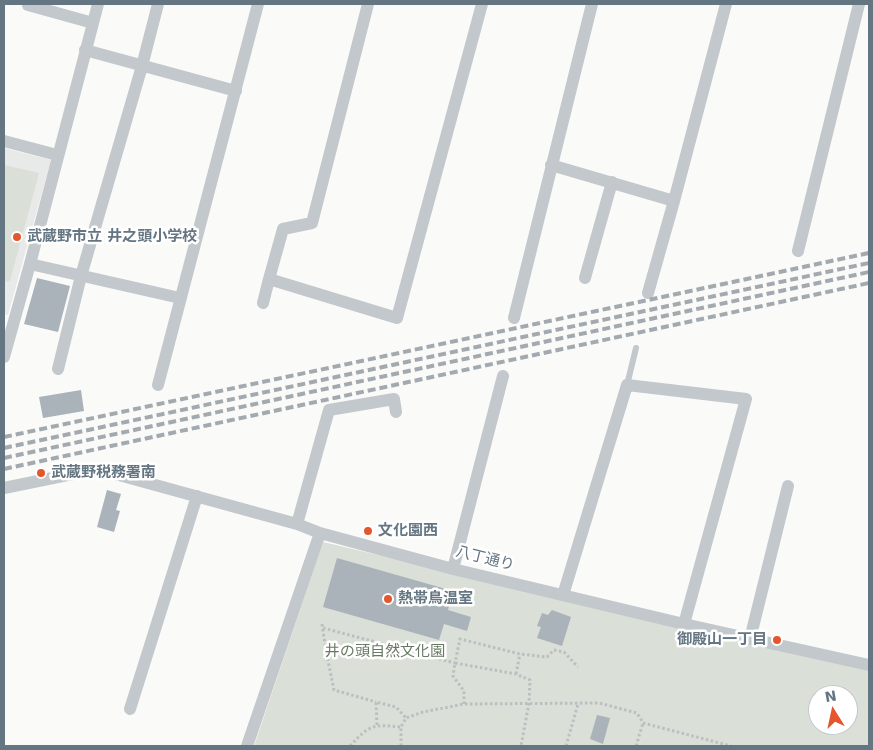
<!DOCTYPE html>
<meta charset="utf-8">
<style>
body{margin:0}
#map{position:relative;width:873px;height:750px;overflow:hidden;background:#fafaf8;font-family:"DejaVu Sans",sans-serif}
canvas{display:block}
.frame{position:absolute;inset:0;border:5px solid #657683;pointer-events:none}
.north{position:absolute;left:808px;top:685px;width:50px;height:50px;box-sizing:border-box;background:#fff;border:1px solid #c1c8cd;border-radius:50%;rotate:350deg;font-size:14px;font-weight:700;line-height:20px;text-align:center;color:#657683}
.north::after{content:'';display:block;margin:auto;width:18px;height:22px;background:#e4572e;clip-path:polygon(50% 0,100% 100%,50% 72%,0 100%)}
</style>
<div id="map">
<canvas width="873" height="750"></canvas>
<div class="frame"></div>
<div class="north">N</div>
</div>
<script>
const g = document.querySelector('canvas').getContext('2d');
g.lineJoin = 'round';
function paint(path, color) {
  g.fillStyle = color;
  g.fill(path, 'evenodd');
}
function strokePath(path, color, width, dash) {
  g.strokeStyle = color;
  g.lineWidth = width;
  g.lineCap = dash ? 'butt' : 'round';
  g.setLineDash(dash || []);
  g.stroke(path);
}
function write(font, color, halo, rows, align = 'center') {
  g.font = font + ' "DejaVu Sans","Noto Sans JP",sans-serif';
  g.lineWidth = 5;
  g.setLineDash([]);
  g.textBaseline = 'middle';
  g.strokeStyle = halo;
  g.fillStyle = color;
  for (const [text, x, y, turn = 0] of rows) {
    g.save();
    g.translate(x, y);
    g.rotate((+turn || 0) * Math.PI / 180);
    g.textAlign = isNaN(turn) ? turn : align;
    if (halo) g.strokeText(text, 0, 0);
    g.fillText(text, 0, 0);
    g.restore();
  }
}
paint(new Path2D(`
 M4,148L51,160L8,315L4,314Z`), '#e8e9e9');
paint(new Path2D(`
 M4,165L39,173L10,281L4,282Z
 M323,542L869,670V746H254ZM818,695H848V725H818Z`), '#dadfd7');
paint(new Path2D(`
 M37,278L70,286L58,332L24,324Z
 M81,390L84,411L43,418L39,397Z
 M107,490L121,494L116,510L120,511L114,532L97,527Z
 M337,558L453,591L448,610L471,617L467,631L444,624L439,640L323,607Z
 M552,610L571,617L562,646L537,638L541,627L537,626L542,613L548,615Z
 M597,715L610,718L603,744L590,739Z`), '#aab3b9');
strokePath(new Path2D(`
 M322,624L326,651L334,690L376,702
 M323,628L455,663L460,639L520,654L547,657L554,650L564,652L578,667
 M516,674L520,654
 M464,704V691L453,676L455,663L516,674L530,680L529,703L521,746
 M377,725L376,702L396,707L406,718
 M350,746C369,725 373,724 401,727
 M401,746V727L406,718L423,712L464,704L599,703L637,713L643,723L731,746
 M566,746L578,704
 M636,746L643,723`), '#bbbfc2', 3, [2.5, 2.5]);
strokePath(new Path2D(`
 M627,385L636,348`), '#c3c8cc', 6);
strokePath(new Path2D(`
 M28,4V5L93,23
 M85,50L236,91
 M4,141L57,155
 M551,165L674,201
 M798,251L859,4
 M30,264L180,298
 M585,278L612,182
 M269,279L283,229L312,223L368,4
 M648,293L674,201L726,4
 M263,303L269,279L397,318L482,4
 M514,318L592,4
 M4,357L30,264L98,4
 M58,369L81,276L142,66L158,4
 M158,385L258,4
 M4,488L97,469L297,524L320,533L453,569L684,624L869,665
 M297,524L329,410L394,399L396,412
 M453,569L503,376
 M563,595L627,385L746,399L684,624
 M750,639L788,486
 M130,709L197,496
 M247,746L320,533`), '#c3c8cc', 12);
strokePath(new Path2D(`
 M4,437L869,253
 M4,448L869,263
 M4,458L869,272
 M4,469L869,283`), '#a2aab0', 4, [8, 4]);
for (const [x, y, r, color] of [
 [17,237,5,"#e4572e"],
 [41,473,5,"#e4572e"],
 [368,531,5,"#e4572e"],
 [388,599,5,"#e4572e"],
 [777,640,5,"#e4572e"]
]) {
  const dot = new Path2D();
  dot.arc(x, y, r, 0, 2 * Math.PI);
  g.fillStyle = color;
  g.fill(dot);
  strokePath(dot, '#fff', 2);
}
write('bold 15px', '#657683', '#fff', [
 ["武蔵野市立 井之頭小学校",27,237],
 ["武蔵野税務署南",51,473],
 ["文化園西",378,531],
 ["熱帯鳥温室",398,599],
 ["御殿山一丁目",767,640,"right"]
], 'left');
write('15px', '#657683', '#fff', [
 ["八丁通り",485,559,14]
]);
write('15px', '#687a64', '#fff', [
 ["井の頭自然文化園",385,652]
]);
</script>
